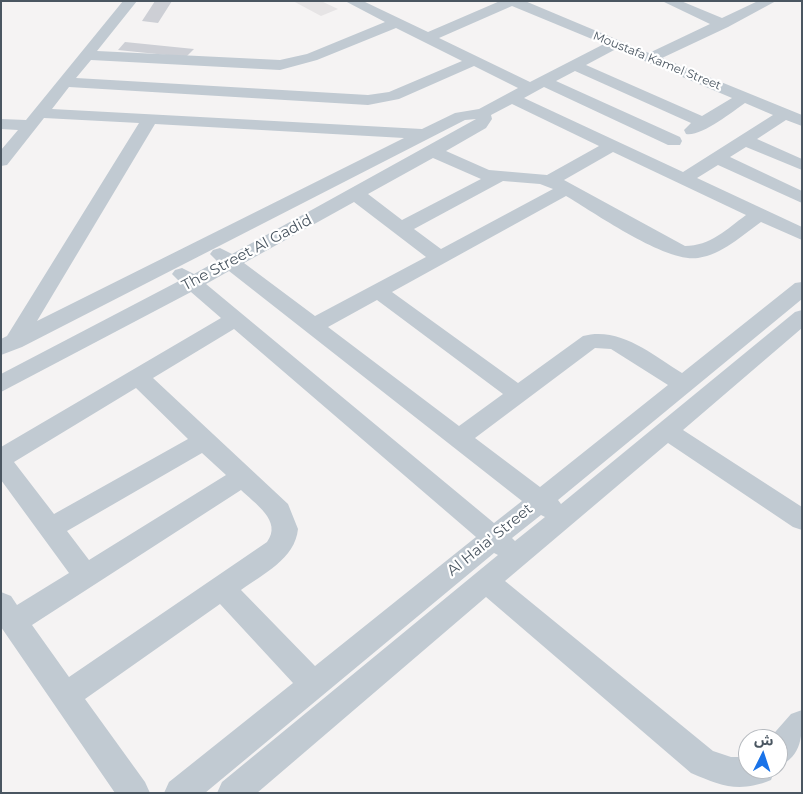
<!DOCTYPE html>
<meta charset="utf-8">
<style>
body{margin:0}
#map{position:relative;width:803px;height:794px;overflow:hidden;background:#f5f3f3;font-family:Montserrat,"Noto Sans Arabic",sans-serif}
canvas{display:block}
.frame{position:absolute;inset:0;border:2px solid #4a5661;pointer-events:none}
.north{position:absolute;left:738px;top:729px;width:50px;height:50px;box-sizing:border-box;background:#fff;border:1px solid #b7bbc0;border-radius:50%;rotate:4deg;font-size:14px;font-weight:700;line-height:20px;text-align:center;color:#4a5661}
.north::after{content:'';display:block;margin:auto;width:18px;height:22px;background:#1a73e8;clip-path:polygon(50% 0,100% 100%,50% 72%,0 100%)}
</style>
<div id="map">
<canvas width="803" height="794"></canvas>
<div class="frame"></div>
<div class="north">ش</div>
</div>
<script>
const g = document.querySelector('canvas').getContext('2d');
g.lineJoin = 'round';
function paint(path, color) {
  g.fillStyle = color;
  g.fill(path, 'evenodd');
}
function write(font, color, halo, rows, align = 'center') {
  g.font = font + ' Montserrat,sans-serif';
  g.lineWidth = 4.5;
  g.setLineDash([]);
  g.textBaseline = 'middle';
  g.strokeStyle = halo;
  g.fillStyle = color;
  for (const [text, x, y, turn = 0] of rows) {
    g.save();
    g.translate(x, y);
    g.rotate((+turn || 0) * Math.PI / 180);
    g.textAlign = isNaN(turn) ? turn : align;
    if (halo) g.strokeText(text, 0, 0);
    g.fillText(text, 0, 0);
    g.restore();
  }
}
paint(new Path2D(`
 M293,1H321L338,9L321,16Z`), '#e6e4e5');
paint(new Path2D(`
 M155,1H172L158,23L142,21Z
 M125,42L194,49L186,57L118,50Z`), '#cdcfd5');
paint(new Path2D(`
 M123,1H137L97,51L280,60L307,54L385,22L345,1H363L428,32L500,1H525L649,53L710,24L662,1H681L722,18L758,1H776L728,27L662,58L802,115V126L786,120L757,139L802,159V170L746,147L730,157L802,191V203L718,165L697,178L802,227V240L761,222C741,236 723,254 698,258C666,263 595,213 566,196L392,292L518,383L583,336C620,326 653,355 682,373L795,283L802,282V299L558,500L561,504L795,312L802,310V328L683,430L802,507V530L793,527L668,443L505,581L713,751L731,757H748V769H775L771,780C739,793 721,786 691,773L486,597L257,793H217L222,782L498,555L494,553L205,793H164L169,782L293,683L220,604L85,699L145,782L150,793H115L1,627V592L11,596L17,605L69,573L1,480V447L221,318L191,292L1,392V374L179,281L172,274L175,270L182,268L194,274L217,261L210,254L213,250L220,248L232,254L476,119L465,120L22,347L1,355V339L7,336L139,123L44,118L7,165L1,166V150L18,130L1,129V119L26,120ZM512,6L604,44L530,82L439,38ZM396,28L462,61L389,92L368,95L76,78L91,60L280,70L317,60ZM616,49L732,98L702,116L586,65ZM474,66L518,88L479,109L455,113L422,129L52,109L69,87L368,105L399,99ZM575,71L691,123L684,130L686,134C701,137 732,112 745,103L773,115L683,172L524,98L544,87L668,145H680L682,141L680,137L556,81ZM512,104L599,146L547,175L489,170L446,151L486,128L492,119L491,115ZM155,124L404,138L37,321ZM613,152L746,215C727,229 710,246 685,246L564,180ZM433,158L481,179L402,220L368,194ZM503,181L540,184L553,189L441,249L414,229ZM354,202L426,257L315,316L244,263ZM229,271L522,501L494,523L206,284ZM377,300L503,394L459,426L328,327ZM234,329L476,537L315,666L241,590C263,574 295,559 298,529L288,504L153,378ZM595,348L611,349L668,385L540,487L475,438ZM136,388L188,439L54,514L14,462ZM202,453L226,475L89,560L67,531ZM241,490C254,503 283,521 267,542L69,677L32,625ZM541,515L545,517L515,541L512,538Z
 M802,710C802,736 803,755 778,767V739H769L791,714Z`), '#c1cad2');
write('12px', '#4a5661', '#fff', [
 ["Moustafa Kamel Street",657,61,22]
]);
write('15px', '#4a5661', '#fff', [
 ["The Street Al Gadid",247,253,-28],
 ["Al Haia' Street",490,540,-39]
]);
</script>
